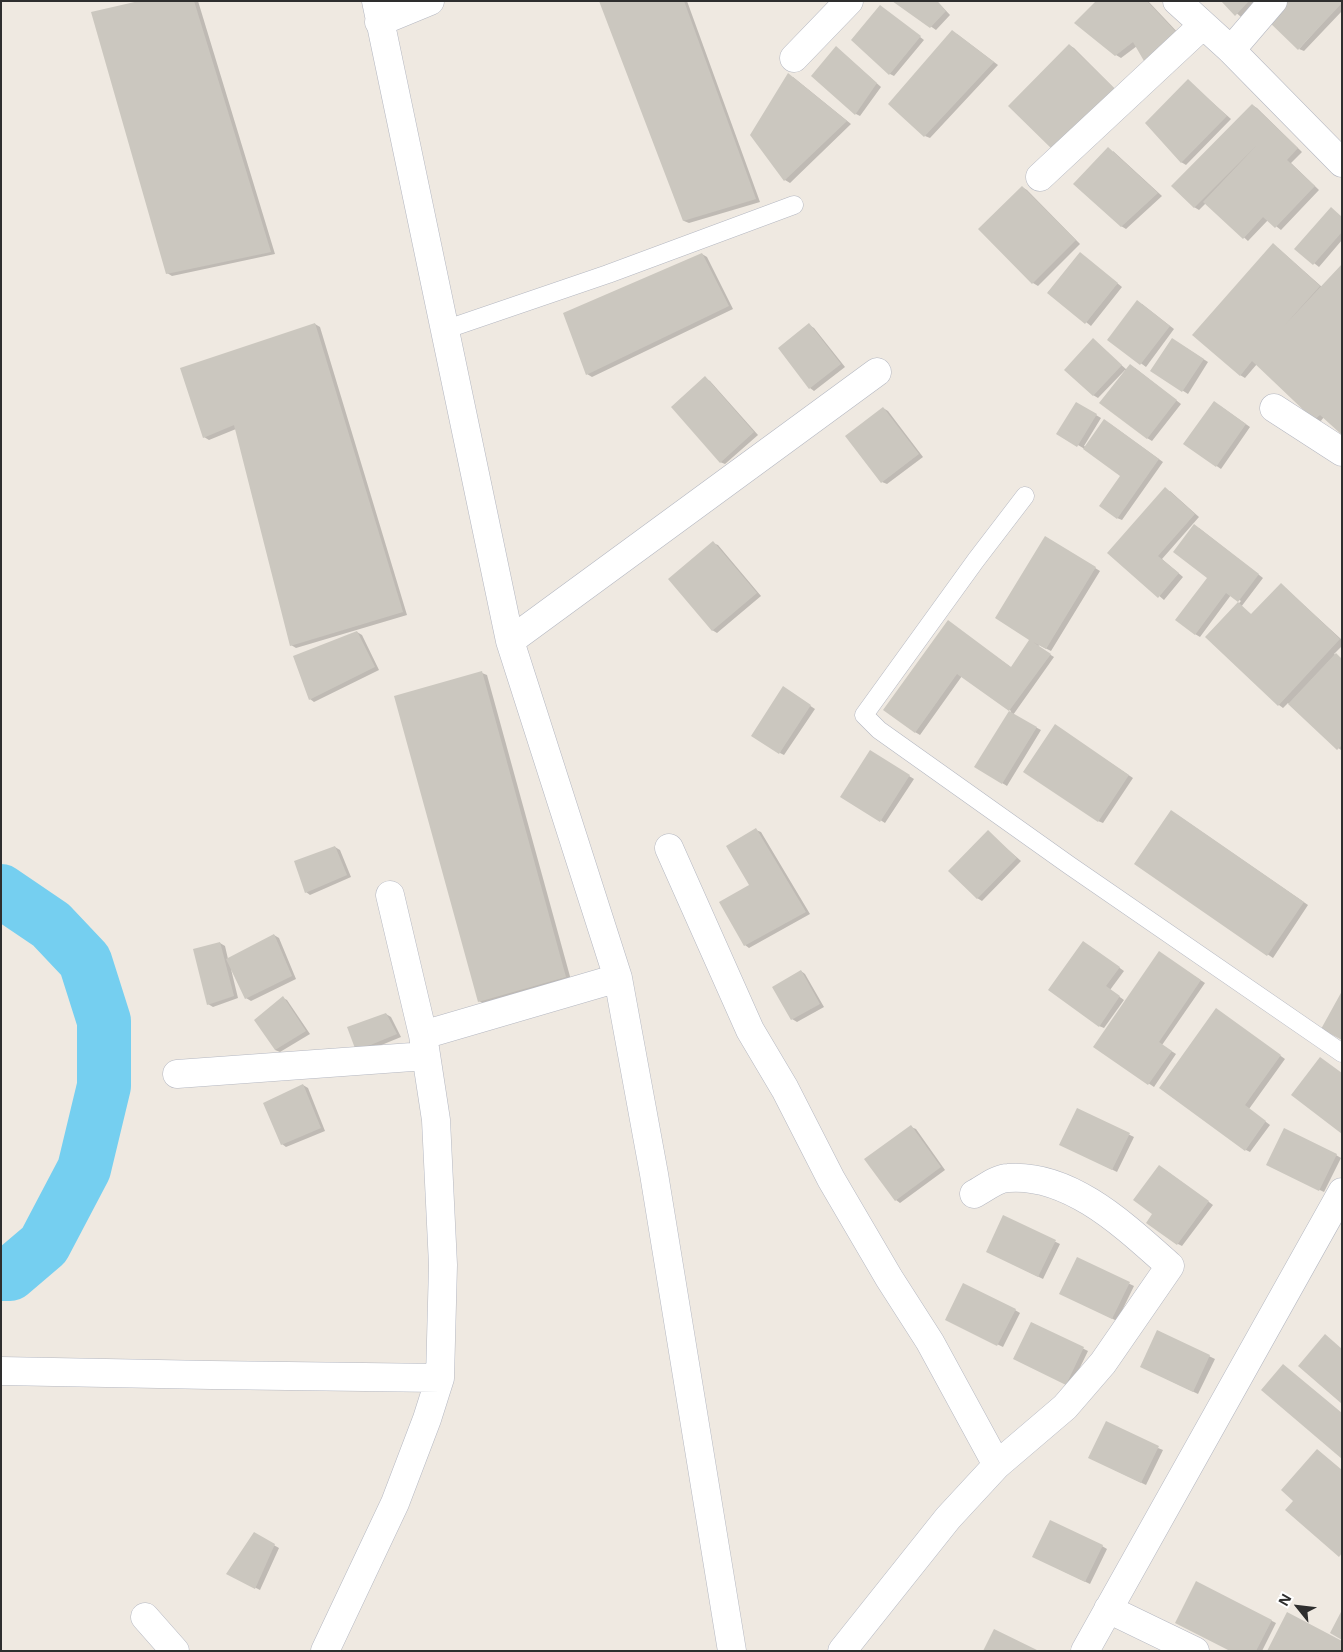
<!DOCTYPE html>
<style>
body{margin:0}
#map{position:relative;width:1343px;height:1652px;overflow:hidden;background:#efe9e1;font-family:"Open Sans",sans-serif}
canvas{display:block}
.frame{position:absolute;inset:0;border:2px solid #2e2e2e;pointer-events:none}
.north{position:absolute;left:1273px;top:1582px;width:50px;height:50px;-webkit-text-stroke:4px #fff;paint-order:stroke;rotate:299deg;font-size:14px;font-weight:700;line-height:20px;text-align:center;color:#2e2e2e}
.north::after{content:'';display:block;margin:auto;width:18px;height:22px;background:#2e2e2e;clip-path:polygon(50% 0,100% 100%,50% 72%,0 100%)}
</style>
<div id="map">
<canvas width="1343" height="1652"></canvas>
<div class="frame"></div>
<div class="north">N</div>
</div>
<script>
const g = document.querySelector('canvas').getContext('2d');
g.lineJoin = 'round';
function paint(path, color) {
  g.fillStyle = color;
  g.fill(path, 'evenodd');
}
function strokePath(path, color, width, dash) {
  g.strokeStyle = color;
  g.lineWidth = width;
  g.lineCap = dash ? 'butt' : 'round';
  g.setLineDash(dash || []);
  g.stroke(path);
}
paint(new Path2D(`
 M144,1H198L275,254L172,276L167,273Z
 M601,1H687L760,202L689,223L684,221Z
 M894,1H937L950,15L936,30Z
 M1098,1H1148L1181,36L1145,61L1137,46L1121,58L1116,55Z
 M1223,1H1256L1241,17Z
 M1342,1V11L1304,51L1299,49Z
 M885,10L924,40L894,76L890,74Z
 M957,34L998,65L930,138L925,136Z
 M1069,45L1074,48L1122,96L1063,156Z
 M836,47L881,87L860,116L856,114Z
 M793,77L851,124L790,183L785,180L751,135Z
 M1188,81L1231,119L1186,165L1181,162Z
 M1252,105L1257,108L1302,152L1291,163L1319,190L1281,230L1268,220L1248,241L1206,203L1199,210L1194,207Z
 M1113,151L1162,196L1126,229L1121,226Z
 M1022,187L1027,190L1080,244L1038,286L1033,283Z
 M1342,217V240L1319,267L1296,249Z
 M1278,248L1322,287L1342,266V433L1324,417L1320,422L1315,419L1257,364L1245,378L1240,375Z
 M702,254L707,257L733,309L592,377L587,374Z
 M1085,257L1122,287L1091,326L1048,292Z
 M1142,304L1174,329L1146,367L1108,339Z
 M315,324L320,327L407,615L296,648L291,645L236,429L209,440L204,437Z
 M809,325L814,328L845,367L814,391L810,388Z
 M1093,340L1127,370L1135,368L1181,404L1152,441L1147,438L1125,370L1098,398L1093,395Z
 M1177,342L1208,362L1188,394L1152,371Z
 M705,378L710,381L758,435L725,464L720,462Z
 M1076,403L1101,418L1084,446L1086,447L1109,423L1163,462L1122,520L1117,518L1122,476L1083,448L1058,433Z
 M1219,405L1250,427L1221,469L1185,444Z
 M883,408L888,411L923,457L887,484L882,482Z
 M1170,491L1199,517L1162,559L1183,577L1164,600L1109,553Z
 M1199,528L1263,578L1241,607L1252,615L1281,584L1342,640V646L1334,654L1342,659V751L1288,703L1283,708L1279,705L1207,637L1241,601L1231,595L1200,637L1195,634L1208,577Z
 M1045,537L1100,571L1051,651L1039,645L1038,647L1054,657L1013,715L1041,730L1007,786L976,767L1011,711L962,676L920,735L915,732L948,622L1012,668L1031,639Z
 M713,543L718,545L761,596L717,633L712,630Z
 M357,632L362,635L379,670L314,702L310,699Z
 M482,673L487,675L571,980L484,1004L479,1001Z
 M788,691L815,709L784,755L780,753Z
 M1060,729L1133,778L1103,823L1098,821Z
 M870,752L914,779L885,823L842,796Z
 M1176,814L1308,905L1273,958L1136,864Z
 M756,830L761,832L810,914L749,948L745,945Z
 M988,832L1021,861L982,901L977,898Z
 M335,847L340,850L351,877L310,895L306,892Z
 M274,935L279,938L296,979L251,1001L246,998L231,969L238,998L213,1007L208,1004L220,943L225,946L228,959Z
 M1088,945L1124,971L1110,990L1124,1000L1104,1028L1099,1026Z
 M1164,956L1205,983L1162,1045L1176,1054L1154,1087L1095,1047Z
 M801,971L805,974L824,1007L797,1022L792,1019Z
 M283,998L287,1000L310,1034L280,1052L275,1050Z
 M1221,1013L1285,1059L1249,1109L1270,1125L1250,1152L1246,1150Z
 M386,1014L391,1017L401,1037L362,1053Z
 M303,1085L308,1088L325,1131L286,1147L282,1144Z
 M1078,1110L1134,1137L1117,1172L1066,1147Z
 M911,1127L916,1129L945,1170L900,1203L896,1200Z
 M1336,1155L1341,1158L1324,1192L1272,1167Z
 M1164,1169L1213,1205L1182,1246L1178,1244L1154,1213Z
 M1004,1217L1060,1244L1043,1279L992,1254Z
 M1077,1259L1134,1286L1117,1321L1066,1296Z
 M1015,1310L1020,1313L1003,1347L951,1322Z
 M1032,1323L1088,1351L1071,1386L1020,1361Z
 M1158,1331L1215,1359L1198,1394L1146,1369Z
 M1158,1448L1163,1450L1146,1485L1094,1460Z
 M254,1534L279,1548L260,1590L228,1574Z
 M1102,1546L1107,1549L1090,1584L1038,1559Z
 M1197,1583L1276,1623L1262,1651H1232Z`), '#0003');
strokePath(new Path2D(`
 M1,891L51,925L85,961L104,1021V1086L84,1169L44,1245L10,1274H1`), '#75cff0', 54);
paint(new Path2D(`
 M139,1H194L271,252L166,274L91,12Z
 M599,1H684L756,199L683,221Z
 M892,1H937L946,11L930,28Z
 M1096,1H1147L1177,33L1144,61L1133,42L1115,56L1074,23Z
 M1221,1H1249L1235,16Z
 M1280,1H1342V3L1298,50L1265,18Z
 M880,5L921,36L889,75L851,40Z
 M952,30L994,62L924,137L888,104Z
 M1069,44L1118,92L1057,154L1008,106Z
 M836,46L877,83L855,115L811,76Z
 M788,73L847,121L784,181L750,135Z
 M1188,79L1227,116L1181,163L1145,123Z
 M1252,104L1298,148L1287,160L1315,186L1275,228L1263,217L1243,239L1203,202L1257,145L1194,208L1171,186Z
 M1108,147L1158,193L1121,227L1073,184Z
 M1022,186L1076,240L1032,284L978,229Z
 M1331,207L1342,217V232L1313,265L1294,249Z
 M1273,243L1320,286L1283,327L1342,264L1341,434L1320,415L1314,420L1252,361L1240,376L1192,335Z
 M1080,252L1118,283L1085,324L1047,293Z
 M702,253L729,306L586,375L563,313Z
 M1137,300L1170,326L1140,365L1107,340Z
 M315,323L403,612L290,646L234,425L203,438L180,368Z
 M809,323L841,364L809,389L778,348Z
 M1093,338L1122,365L1093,396L1064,370Z
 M1172,338L1204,359L1182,392L1150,371Z
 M1130,364L1177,400L1147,439L1099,403Z
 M705,376L754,432L720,463L671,407Z
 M1214,401L1246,424L1216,467L1183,444Z
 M1076,402L1097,414L1077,447L1056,434Z
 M883,407L919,454L881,483L845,436Z
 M1104,419L1159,459L1117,519L1099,506L1120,476L1083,449Z
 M1165,487L1195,514L1158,556L1179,573L1158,598L1107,553Z
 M1194,524L1259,574L1238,602L1226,593L1195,635L1175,620L1207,578L1173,552Z
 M1045,536L1096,567L1046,649L1033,642L1051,654L1009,711L957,674L915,733L883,710L948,620L1011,667L1029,640L995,618Z
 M713,541L757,593L712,631L668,579Z
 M1281,583L1340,639L1278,706L1205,637L1238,602L1251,614Z
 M357,631L375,667L309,700L293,656Z
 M1336,653L1342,659V745L1337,750L1288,704Z
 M482,671L566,977L478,1002L394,696Z
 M783,686L811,705L779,754L751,736Z
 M1009,711L1037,727L1002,784L974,767Z
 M1055,724L1129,775L1098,822L1023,772Z
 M870,750L910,775L880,822L840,797Z
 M1171,810L1304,902L1267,956L1134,864Z
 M756,828L806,912L744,946L719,902L749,885L726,846Z
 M988,830L1017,858L977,899L948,871Z
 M335,846L347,875L305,893L294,861Z
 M274,934L292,976L245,999L226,959Z
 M1083,941L1120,967L1106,986L1120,996L1099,1027L1048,990Z
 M220,942L234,996L207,1005L193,949Z
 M1159,951L1201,980L1159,1042L1172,1051L1148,1085L1093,1047Z
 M801,970L820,1004L791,1020L772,987Z
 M1342,991V1040L1321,1029Z
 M283,996L306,1031L275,1050L254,1020Z
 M1216,1008L1281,1055L1245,1105L1266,1121L1245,1151L1159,1088Z
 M386,1013L397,1034L356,1051L347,1027Z
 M1320,1057L1342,1073V1134L1291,1095Z
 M303,1084L321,1128L281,1145L263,1103Z
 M1077,1108L1130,1133L1112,1170L1059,1145Z
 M911,1125L941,1167L895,1201L864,1159Z
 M1284,1128L1337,1154L1319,1191L1266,1165Z
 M1159,1165L1209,1201L1177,1245L1146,1223L1152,1214L1133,1200Z
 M1003,1215L1056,1240L1038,1277L986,1252Z
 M1077,1257L1130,1282L1112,1319L1059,1294Z
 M963,1283L1016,1309L997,1346L945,1320Z
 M1031,1322L1084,1347L1066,1385L1013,1359Z
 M1157,1330L1210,1355L1193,1392L1140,1367Z
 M1325,1334L1342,1349V1404L1298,1366Z
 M1283,1364L1342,1413V1459L1261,1390Z
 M1106,1421L1159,1446L1141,1483L1088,1458Z
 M1317,1449L1342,1470V1553L1339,1557L1285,1510L1293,1501L1281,1490Z
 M1050,1520L1103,1545L1085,1582L1032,1557Z
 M254,1532L275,1544L255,1589L226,1574Z
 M1196,1581L1272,1620L1256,1651H1230L1175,1623Z
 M1342,1610V1640L1330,1633Z
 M1287,1612L1342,1641V1651H1267Z
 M994,1629L1039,1651H983Z`), '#cbc7bf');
const service = new Path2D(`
 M444,330L608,274L794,205
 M1025,496L976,560L864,715L879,730L1069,865L1342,1053`);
const minor = new Path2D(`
 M376,1L510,641L618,978L654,1174L732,1651
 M1177,1L1231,50L1342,163
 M379,22L430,1
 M1231,50L1273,1
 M794,58L849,1
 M1040,177L1203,25
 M1274,408L1342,452
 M510,641L877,372
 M669,848L750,1030L785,1089L831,1179L889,1278L930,1342L997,1465L948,1518L842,1651
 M423,1035L618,978
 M177,1074L426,1056
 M974,1194C984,1189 997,1178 1008,1178C1071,1173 1127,1228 1170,1266L1103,1363L1065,1407L997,1465
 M1,1371L211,1375L440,1378
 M1108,1609L1195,1651
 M145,1617L175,1651
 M325,1651L395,1503L427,1419L440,1378L443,1265L436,1120L423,1035L390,895
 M1085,1651L1342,1192`);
strokePath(service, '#b4b7c1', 19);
strokePath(minor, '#b4b7c1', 29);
strokePath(service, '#fff', 18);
strokePath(minor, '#fff', 28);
</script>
